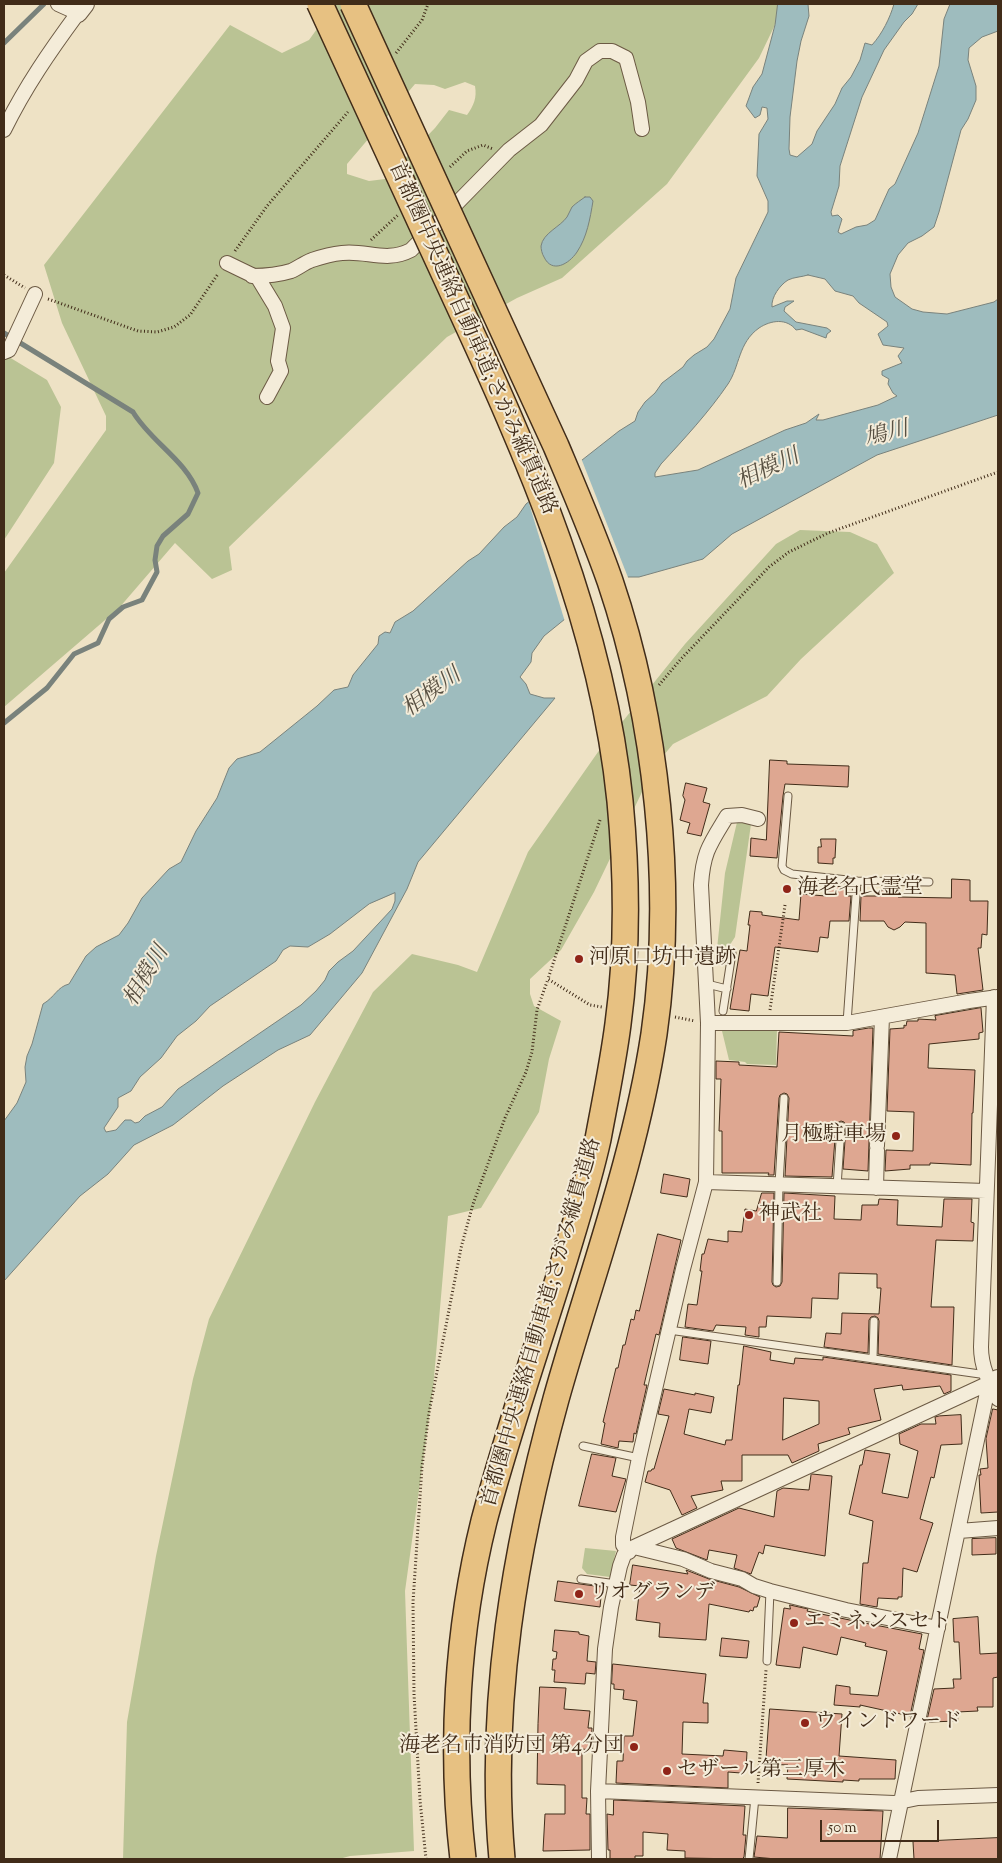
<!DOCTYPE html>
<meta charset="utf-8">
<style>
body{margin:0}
#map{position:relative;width:1002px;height:1863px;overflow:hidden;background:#eee2c5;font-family:"Sorts Mill Goudy",serif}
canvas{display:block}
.frame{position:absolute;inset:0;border:5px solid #412c19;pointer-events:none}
.scale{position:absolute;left:820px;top:1820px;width:119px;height:22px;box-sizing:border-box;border:2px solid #412c19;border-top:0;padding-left:6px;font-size:15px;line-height:18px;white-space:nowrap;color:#412c19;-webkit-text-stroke:4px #f4ecd9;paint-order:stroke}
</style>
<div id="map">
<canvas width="1002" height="1863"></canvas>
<div class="frame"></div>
<div class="scale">50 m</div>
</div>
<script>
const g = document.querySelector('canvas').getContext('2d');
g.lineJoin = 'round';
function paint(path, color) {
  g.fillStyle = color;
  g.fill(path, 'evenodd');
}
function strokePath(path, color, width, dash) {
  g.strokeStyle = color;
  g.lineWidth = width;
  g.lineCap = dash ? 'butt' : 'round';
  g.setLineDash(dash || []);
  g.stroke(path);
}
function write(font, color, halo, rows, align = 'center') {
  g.font = font + ' "Sorts Mill Goudy","Noto Serif JP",serif';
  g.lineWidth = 4;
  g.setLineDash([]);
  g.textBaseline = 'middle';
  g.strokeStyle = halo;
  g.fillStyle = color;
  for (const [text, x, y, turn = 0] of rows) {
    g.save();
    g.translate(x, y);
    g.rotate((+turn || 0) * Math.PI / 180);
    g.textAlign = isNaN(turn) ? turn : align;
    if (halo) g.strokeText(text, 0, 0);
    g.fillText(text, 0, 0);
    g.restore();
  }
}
paint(new Path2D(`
 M335,4H785L759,58L667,184L562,278L517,298L447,337L229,547L232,570L212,579L175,543L119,608L4,707V573L106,430V416L62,323L44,265L230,25L282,53L309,40ZM465,82L475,86C477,98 474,105 467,115L449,110L435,128L385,179L369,181L347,174V164L415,84L434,85L445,89Z
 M4,354L47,380L61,407L54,463L4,540Z
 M800,530L850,532L877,544L894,573L801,659L767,696L673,744L654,767L594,892L561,950L530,979V994L534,1006L561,1021L549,1059L539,1112L481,1208L448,1216L433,1389L405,1591L414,1851L350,1856L339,1859H123L127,1722L156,1556L193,1379L209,1319L315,1102L373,992L412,954L458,965L477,972L528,852L598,752L685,644L776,544Z
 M738,818L749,821L751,824L735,937L726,951L717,949L725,873Z
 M755,1029H777L776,1065L747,1064L745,1062L729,1060L722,1031Z
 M585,1548L616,1551L610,1577L587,1574L582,1568Z`), '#bac394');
const water = new Path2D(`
 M778,4H808L809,16L801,41L797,61L790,117L789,149L790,155L797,157L812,144L817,131L835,104L842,88L851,77L860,60L865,43L872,45C882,34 890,18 894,4H918L912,14L904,22L884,50L862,97L840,166L839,186L831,212L832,216L838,215L842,219L838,232L841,234L856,227L867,225L875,220L889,189L895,184L918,133L939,66L944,19L950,4H998V31L982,37L969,48L968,60L976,86V100L968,119L961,130L939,212L934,227L922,236L908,243L898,255L890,274L891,287L895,297L912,309L923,312L947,314L994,302L998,299V415L877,455L732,534L703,559L639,577H628L565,619L544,636L532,653L531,662L520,677L526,684L530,694L544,698H555L418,862L407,889L362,973L310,1035L278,1050L223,1086L173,1125L134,1145L108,1174L80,1196L4,1281V1121L17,1103L26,1082L25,1067L27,1056L32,1044L43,1004C55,997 57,987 69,984L86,956L96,947L119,935L128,923L142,898L169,869L181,862L196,831L217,798L229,768L237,759L260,752L317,706L334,690L348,687L353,675L378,644L379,636L385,632L390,633L395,622L413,611L468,561L479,554L504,527L517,517L526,504L619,431L635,421L638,412L645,402L655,393L662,383L683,367L687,361L694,355L707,347L714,339L730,309L736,278L768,212V201L757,176L759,134L768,119L767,108L762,107L760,115L755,118L746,106L753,87L762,74L775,25ZM808,275L825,279L835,291L853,296L859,303L887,322L888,326L878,334L883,345L904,348L898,356L902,363L882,371V375L889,379L888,384L893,393L897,396L878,405L823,420H816L819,414L806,423L785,430L698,470L655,477V473L661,464C684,439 709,412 728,384C740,366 738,343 759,328C771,320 787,318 796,330L802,329L826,338L827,334L831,331L827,328L796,322L784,311L785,307L794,301H787L772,307C771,297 780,285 788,280C794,277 802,277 808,275ZM395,893V901L392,909L353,951L338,962L329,971L325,980L316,991L301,1005L178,1089L162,1107L145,1116L139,1122L135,1123L131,1120H125L116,1130L106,1132L104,1128L118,1107V1098L131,1091L140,1077L161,1058L177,1036L196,1021L210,1006L276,961L283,950L290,946L308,947L330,934L369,904Z
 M585,197H590L593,201C590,219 587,237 577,252C569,264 552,274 544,257C542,254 541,249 541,246C543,233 560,227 567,217C569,214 570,210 572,207C576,203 581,200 585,197Z`);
paint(water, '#9ebcbe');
strokePath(water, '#79827c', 1);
paint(new Path2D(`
 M581,458L629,580L565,622L528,500Z`), '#eee2c5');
strokePath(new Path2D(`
 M4,43L44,4
 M4,333L133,412C151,442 186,460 198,493L188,514L163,536L157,546L155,560L157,572L142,600L123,607L109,619L98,643L74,654L47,688L4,723`), '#79827c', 5);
const building = new Path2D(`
 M770,760L787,761V764L849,766L848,787L785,784L783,796L777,858L750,856L751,838L766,840Z
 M686,783L707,788L703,802L710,804L701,836L687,833L690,823L680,820L685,800L683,796Z
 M821,839H836L835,858H833V864L818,863V847H821Z
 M952,879L970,880V901H988L987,935L982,934L981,948H978L983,990L957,994L955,975L926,973V923L905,922L900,927L894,930L888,927L884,921H860L861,896H881V890L898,891V897L951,898Z
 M827,886L848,887V896H851L849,921H830L828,938L820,937L818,952L775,947L768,996L751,994L749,1011L730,1009L740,950L747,951L750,925H748L750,911L762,912V915L799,920L801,894L826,896Z
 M981,1008L983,1032L979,1033V1039L929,1044L928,1068L975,1070L973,1113H972L971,1165L930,1163V1165H910V1169L885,1171L886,1150L913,1151L914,1112L887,1111L890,1029L904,1028V1025L906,1026L907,1021H918V1019L936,1020L935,1016Z
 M869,1028H873L868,1171L843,1169L846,1126L844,1122L841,1121L837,1123L836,1126L832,1177L785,1176L789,1098L787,1094L784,1093L780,1095L779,1098L774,1175H768L769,1173H722V1131H719L721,1079H716V1061L739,1062V1065L777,1067L779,1032L853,1036V1031Z
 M664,1174L690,1179L687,1197L661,1193Z
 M762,1193H774L772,1282L773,1285L776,1287L780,1286L782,1282L784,1193L835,1196L834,1219L861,1220L862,1205H878L879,1199L898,1200L897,1225L942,1227L944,1199H972L971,1222L974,1223L973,1241L936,1240L931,1307H954L952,1365L878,1354L879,1321L878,1318L875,1316L871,1317L869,1320L868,1353L824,1347L826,1333L841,1334L842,1313L879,1314L881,1288H877V1274L839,1273L838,1299L812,1298L811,1318L767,1316L766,1327H759V1337L745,1335L746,1327L716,1325L713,1331L685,1327L688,1304L697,1305L702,1271H700L702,1254H704L708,1239L728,1242V1231L742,1232L745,1209L756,1211Z
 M658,1234L681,1240L659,1335L656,1334L644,1385H647L636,1434L634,1433L633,1442L619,1441L618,1448L601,1444L605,1423L603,1422L616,1368H618L623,1345H625L631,1319L634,1320L636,1310L639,1311Z
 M683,1337L711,1341L708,1364L680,1360Z
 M744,1346L771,1352L770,1360L794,1364L795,1358L823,1360V1357L951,1375V1391L944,1394L940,1386L903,1390L902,1385L874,1389L881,1420L848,1428L850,1434L818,1444L819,1451L792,1463L788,1455H742V1481H721L723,1490L691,1496L697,1508L682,1515L670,1490L645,1482L648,1471H651L652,1469H654L669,1416L658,1414L664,1389L695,1395V1393L714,1397L711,1413L689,1409L684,1434L725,1445L726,1440H732L738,1385H739ZM784,1398L819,1401V1424L783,1440Z
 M993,1409L998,1410V1512L981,1513L979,1475H981L980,1469L988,1468L986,1439Z
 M961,1415L962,1444L941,1445L934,1478L931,1477L920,1519L933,1523L917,1572L903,1568L902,1597H898V1599L878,1598L877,1607L860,1604L863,1563H868L873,1521L849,1514L860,1465H862L865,1450L890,1454L882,1493L908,1498L918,1451L900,1444L899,1434L921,1424H936L935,1417L939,1416Z
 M592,1454L616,1458L612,1476L626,1479L616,1512L579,1506Z
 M812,1474L832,1476L825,1556L765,1545L763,1554L759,1552L751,1574L734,1568L737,1555L709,1550L707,1560L676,1548L672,1539L739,1508L774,1517L777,1491L783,1488L809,1490L811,1475Z
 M996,1538V1554L972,1555V1539Z
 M633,1565L688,1574L686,1570L709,1579L739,1587L760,1597L757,1607H754L753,1611L750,1610L749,1612L709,1604L706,1640L659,1637L660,1623L636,1620L640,1586L630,1585Z
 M558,1581L602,1587L600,1607L555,1601Z
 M790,1605L808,1609L807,1611L859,1622L922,1634L919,1649L924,1650L910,1716L860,1705V1707L834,1705L836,1685L850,1687V1694L878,1696L887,1651L865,1646L866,1643L841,1637L837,1655L803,1647L800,1668L776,1665L784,1608L790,1609Z
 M978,1617L980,1654L998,1653V1677L993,1678V1707H977L978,1711L957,1712L958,1721L929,1722L927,1720L934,1689L954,1688L953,1679H961L959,1642H954L953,1619Z
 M555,1630L579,1632V1634L589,1636L587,1661L596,1662L595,1674L586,1673L585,1684L554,1682L555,1670H552L553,1659H556L557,1652L553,1651Z
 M722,1638L749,1641L747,1658L720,1656Z
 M613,1664L706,1674L703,1703H708V1723L683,1722L682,1754L723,1756L724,1750L747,1752L746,1771H742L741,1773L728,1772V1788L616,1783L617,1761H623L624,1736H633L637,1701L623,1699L624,1690L614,1689V1684H612Z
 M540,1687L566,1688L564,1709L590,1711L588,1728H592L591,1750L582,1749V1798H587L586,1814H590V1850L543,1851L545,1814H565V1785L537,1784L538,1724Z
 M770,1709L842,1714L839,1756L896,1760L895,1779H859V1781L843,1780V1782L787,1779L788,1765L766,1764Z
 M614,1800L745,1806L743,1835H746L744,1857L742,1859L685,1858V1851L667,1850L668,1834L643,1832V1856H635V1859H610V1850H608L607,1814L613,1815Z
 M788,1808L883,1811L880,1859H776L754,1857L757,1836L787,1838Z
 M998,1838V1859H914L913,1842Z`);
paint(building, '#dea791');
strokePath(building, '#412c19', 1);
const service = new Path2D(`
 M788,796L782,866L784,870L792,874L857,881L847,1023
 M857,881L929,882
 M707,984L727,989
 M723,1011L732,953
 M837,1187L841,1126
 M777,1282L779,1184L784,1098
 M669,1330L987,1375
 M873,1359L874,1321
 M583,1446L639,1458
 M581,1579L616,1584
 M767,1661L770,1591
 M749,1859L755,1797`);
const minor = new Path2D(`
 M4,130C25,87 50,51 78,13L58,4
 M227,263L258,278L275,306L283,328L278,361L281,371L267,397
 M252,276C265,276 278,275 291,271C298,268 304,263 312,260C321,257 332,254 342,253C367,250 386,263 411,250L509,150L541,125L576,80L586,61L600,51H612L626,58L638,102L642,129
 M4,352L9,350L35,294
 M994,997L981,1347C981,1367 989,1382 998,1399
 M708,1023H847L969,1001L998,997
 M877,1146L882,1017
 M706,1182L986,1191
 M876,1188L877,1150
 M959,1531L998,1528
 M634,1547L683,1559L711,1571L742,1579L754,1586L770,1591L846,1610L938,1628
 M629,1552L623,1545V1537L639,1458L683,1269L706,1182L708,1023L701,885C703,852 710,844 727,816L742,815L758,819
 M598,1791L894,1803L918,1798L998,1795
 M599,1859L598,1791L605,1649L611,1607L620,1566L624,1555L634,1547L989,1383
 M889,1859L989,1383`);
const tertiary = new Path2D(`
 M78,13L85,4
 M989,1383L998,1379`);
strokePath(service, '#6c5a44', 9);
strokePath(minor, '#6c5a44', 16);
strokePath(tertiary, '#6c5a44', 20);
strokePath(new Path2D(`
 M396,53L422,20L428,4
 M450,167L467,151L483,145L493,149
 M371,240L398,215
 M235,251L267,206L348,112
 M4,275L25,288
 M48,299L138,331L157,332L174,327L190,315L218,274
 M659,685L681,659L769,567L789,552L828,533L998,472
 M600,820L548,979L590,1005L602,1007
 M770,1010L785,905
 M675,1017L695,1021
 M758,1783L766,1670
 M426,1859L420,1800L414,1694L413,1602L422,1467L429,1413L461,1248L473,1204L505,1118L526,1072L532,1052L537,1010L548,979`), '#412c19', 3, [1, 2.5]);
strokePath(service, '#f4ecd9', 7);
strokePath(minor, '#f4ecd9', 14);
strokePath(tertiary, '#f4ecd9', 18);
const motorwayBridge = new Path2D(`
 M320,4C365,101 410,198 454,295C529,457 602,622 620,801C627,875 628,951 618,1024C613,1063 605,1101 598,1139C589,1180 576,1221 564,1261C537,1348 507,1434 484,1521C457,1630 450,1748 463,1859
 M353,4L556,446C575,491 594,535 610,581C657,720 675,889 654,1034C635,1159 590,1278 556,1399C515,1548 488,1704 502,1859`);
strokePath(motorwayBridge, '#412c19', 28, []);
strokePath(motorwayBridge, '#e7c182', 25);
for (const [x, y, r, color] of [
 [787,889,5,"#8f2418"],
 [579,959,5,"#8f2418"],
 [896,1136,5,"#8f2418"],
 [749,1215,5,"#8f2418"],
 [579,1594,5,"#8f2418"],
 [794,1623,5,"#8f2418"],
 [805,1723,5,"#8f2418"],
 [634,1747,5,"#8f2418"],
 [667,1771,5,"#8f2418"]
]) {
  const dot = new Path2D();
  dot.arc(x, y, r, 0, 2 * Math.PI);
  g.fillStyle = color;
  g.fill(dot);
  strokePath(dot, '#f4ecd9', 2);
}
write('21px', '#412c19', '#f4ecd9', [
 ["首都圏中央連絡自動車道;さがみ縦貫道路",471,339,66],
 ["首都圏中央連絡自動車道;さがみ縦貫道路",543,1323,-74]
]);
write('21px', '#412c19', '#f4ecd9', [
 ["海老名氏霊堂",797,889],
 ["河原口坊中遺跡",589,959],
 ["月極駐車場",886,1136,"right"],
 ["神武社",759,1215],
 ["リオグランデ",589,1594],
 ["エミネンスセト",804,1623],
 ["ウインドワード",815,1723],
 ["海老名市消防団 第4分団",624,1747,"right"],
 ["セザール第三厚木",677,1771]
], 'left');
write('italic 22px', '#585042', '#f4ecd9', [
 ["鳩川",887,436,-14],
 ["相模川",769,471,-25],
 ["相模川",433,694,-36],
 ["相模川",148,977,-59]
]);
</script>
